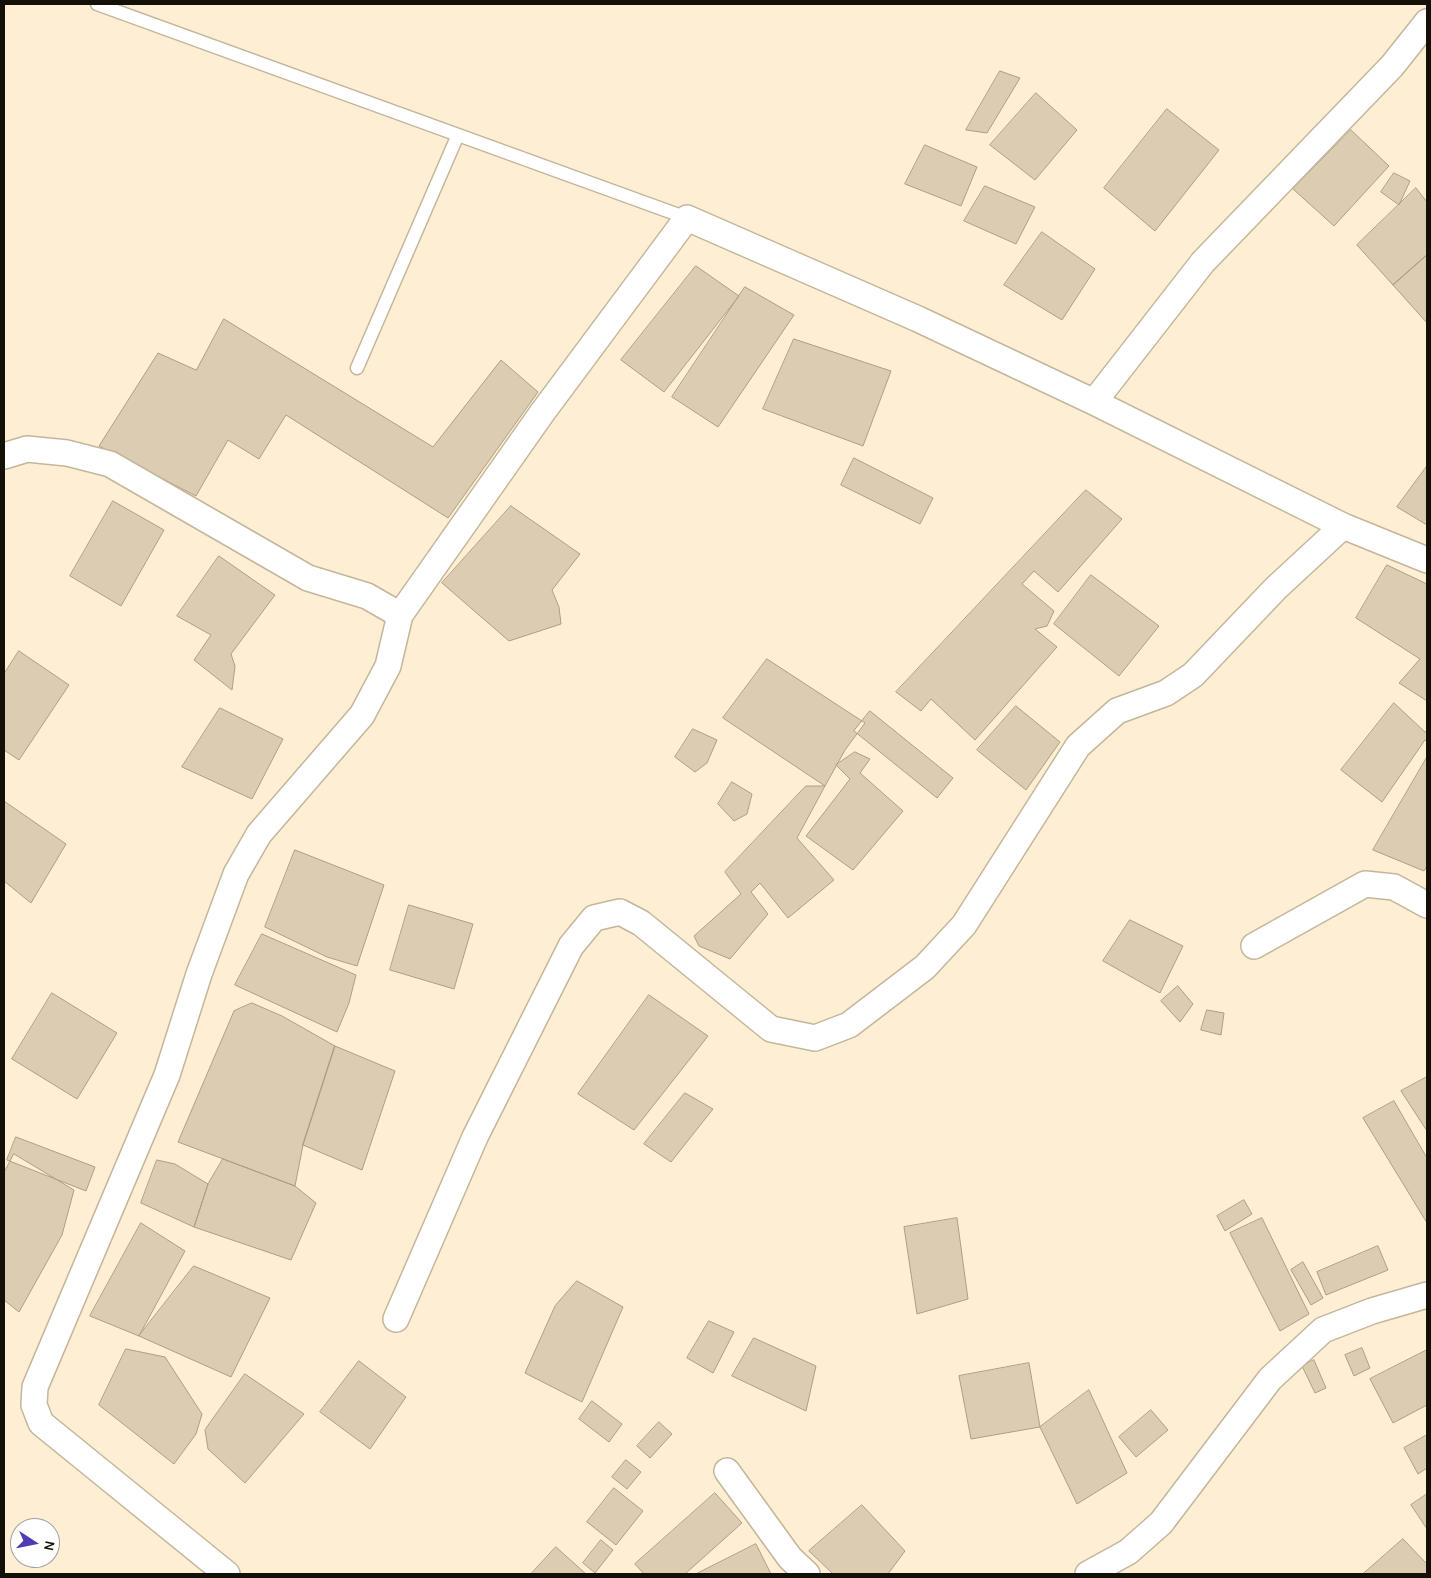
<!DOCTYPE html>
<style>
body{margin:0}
#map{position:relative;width:1431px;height:1578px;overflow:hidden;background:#feefd4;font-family:Karla,sans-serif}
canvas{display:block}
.frame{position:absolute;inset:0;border:5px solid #151007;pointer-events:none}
.north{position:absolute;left:10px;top:1518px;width:50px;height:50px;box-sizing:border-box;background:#fff;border:1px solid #a19f9c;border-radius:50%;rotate:101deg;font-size:14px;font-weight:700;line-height:20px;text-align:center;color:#151007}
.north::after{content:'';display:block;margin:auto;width:18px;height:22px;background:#4d3cb4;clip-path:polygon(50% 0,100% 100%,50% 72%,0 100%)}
</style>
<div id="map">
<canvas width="1431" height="1578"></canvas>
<div class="frame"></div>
<div class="north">N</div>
</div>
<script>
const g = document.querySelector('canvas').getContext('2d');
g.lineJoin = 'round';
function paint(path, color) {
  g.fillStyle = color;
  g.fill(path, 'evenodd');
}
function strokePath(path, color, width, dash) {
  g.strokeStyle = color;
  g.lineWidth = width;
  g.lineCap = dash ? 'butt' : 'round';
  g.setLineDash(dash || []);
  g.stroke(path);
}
const building = new Path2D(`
 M1000,71L1020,78L987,133L966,130Z
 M1036,93L1077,130L1035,180L990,145Z
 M1167,109L1219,150L1155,231L1104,188Z
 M1351,130L1389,166L1334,226L1293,189Z
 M925,145L977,167L961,206L905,184Z
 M1394,173L1410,181L1399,205L1381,192Z
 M985,186L1035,207L1016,244L964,221Z
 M1416,188L1427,202V255L1393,285L1357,245Z
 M1042,232L1095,269L1062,320L1004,285Z
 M1427,255V323L1393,285Z
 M696,266L739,296L664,392L621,360Z
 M745,287L794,315L718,427L672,397Z
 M224,319L433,447L501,360L538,392L448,518L286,415L259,459L228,440L196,496L99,446L158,353L196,370Z
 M794,339L891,371L863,446L763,409Z
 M854,458L933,498L920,524L841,485Z
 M1427,466V525L1397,507Z
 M1086,490L1122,519L1058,592L1034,571L1022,584L1054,611L1047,626L1035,629L1057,647L975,740L931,699L921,711L896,692Z
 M113,501L164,530L121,606L70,576Z
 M511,506L580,554L552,590L559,607L561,624L509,641L442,583Z
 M219,556L275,595L231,654L235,666L232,690L194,660L211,635L177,616Z
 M1387,565L1427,584V701L1399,683L1420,659L1356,618Z
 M1091,575L1159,626L1119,676L1054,624Z
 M19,651L69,685L19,760L4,750V674Z
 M767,659L865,723L845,750L825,786L723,718Z
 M1394,703L1425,732L1427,731V741L1425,740L1382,802L1341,770Z
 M1016,706L1060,742L1026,790L977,750Z
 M220,708L283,739L252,799L182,767Z
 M870,711L953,778L937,798L854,731Z
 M693,729L717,740L707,763L695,772L675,757Z
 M855,752L870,759L860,773L903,811L853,870L806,836L850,779L836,765Z
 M1427,757V866L1424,871L1373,850Z
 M732,782L752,794L747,814L734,821L718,804Z
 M806,786H825L797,838L834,880L788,918L760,883L751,892L768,914L730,959L699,946L694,936L741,894L725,872Z
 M4,801L66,844L31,903L4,881Z
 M295,850L384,885L357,966L327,957L265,927Z
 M409,905L473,924L454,989L390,970Z
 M1130,920L1183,946L1160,993L1103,961Z
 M262,934L356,975L349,1003L337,1032L235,985Z
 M1178,986L1193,1004L1180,1022L1161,1001Z
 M52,993L117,1033L77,1099L12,1059Z
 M649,995L708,1036L634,1130L578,1094Z
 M252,1003L282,1016L335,1046L303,1145L295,1186L178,1142L234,1011Z
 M1207,1010L1224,1013L1221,1035L1201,1030Z
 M335,1046L395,1071L362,1170L303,1145Z
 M1427,1077V1131L1401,1091Z
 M685,1093L713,1109L671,1162L644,1144Z
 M1394,1101L1427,1158V1223L1363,1118Z
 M16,1137L95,1167L86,1191L7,1160Z
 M14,1154L74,1190L62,1235L19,1312L4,1300V1173Z
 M223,1159L295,1186L316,1203L291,1260L194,1227L208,1184Z
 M157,1160L175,1164L208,1184L194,1227L141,1203Z
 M1244,1200L1252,1214L1225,1231L1217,1216Z
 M957,1218L968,1299L917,1314L904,1227Z
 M1262,1218L1309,1314L1280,1331L1230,1233Z
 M141,1223L185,1251L139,1336L90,1316Z
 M1378,1246L1388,1270L1326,1295L1317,1272Z
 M1303,1262L1323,1298L1311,1305L1291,1270Z
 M194,1266L270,1298L231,1377L139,1336Z
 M577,1281L623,1307L582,1402L525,1373L555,1306Z
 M709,1321L734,1332L713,1373L687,1358Z
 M754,1338L816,1366L806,1411L732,1376Z
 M1362,1348L1370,1368L1354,1376L1345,1355Z
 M126,1349L165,1357L202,1414L196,1434L174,1464L99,1405Z
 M1427,1350V1405L1393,1423L1370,1379Z
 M1314,1360L1326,1388L1315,1393L1302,1366Z
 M359,1361L406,1397L370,1449L320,1412Z
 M1029,1363L1040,1427L971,1439L959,1376Z
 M245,1374L304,1414L245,1483L208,1449L205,1430Z
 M1089,1390L1127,1473L1077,1504L1040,1427Z
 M592,1401L622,1424L609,1442L579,1419Z
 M1151,1410L1168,1430L1136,1457L1119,1437Z
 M659,1422L672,1434L650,1458L637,1446Z
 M1427,1435V1468L1418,1474L1404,1448Z
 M626,1460L641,1472L627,1489L612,1477Z
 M614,1488L643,1511L616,1545L587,1522Z
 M715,1493L742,1523L685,1574H644L635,1564Z
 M1427,1494V1529L1411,1505Z
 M862,1505L905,1551L888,1574H833L809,1551Z
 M1403,1539L1427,1564V1574H1363Z
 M601,1540L613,1550L595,1573L583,1563Z
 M756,1544L771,1574H696Z
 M556,1547L586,1574H531Z`);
paint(building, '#dccdb2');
strokePath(building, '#ac9e85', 1);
const service = new Path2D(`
 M97,4L687,218
 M357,368L457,137`);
const minor = new Path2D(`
 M1094,402L1203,262L1392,66L1427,22
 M4,456L27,449L67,453L110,464L308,578L367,596L400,615L542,413L687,218L918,319L1094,402L1343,526L1427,560
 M1254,946L1365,884L1394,887L1427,905
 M396,1319L475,1137L571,946L594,918L620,912L641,923L771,1029L815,1038L849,1025L925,967L964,925L1078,746L1117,711L1166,693L1193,675L1276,588L1343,526
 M727,1471L790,1558L807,1574
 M227,1574L41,1423L34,1405L35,1387L167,1075L199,974L236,874L259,834L362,715L388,666L400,615
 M1088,1574L1128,1552L1161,1523L1270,1379L1323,1330L1372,1311L1427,1295`);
strokePath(service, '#c4b69b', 15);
strokePath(minor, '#c4b69b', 28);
strokePath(service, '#fff', 12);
strokePath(minor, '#fff', 25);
</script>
